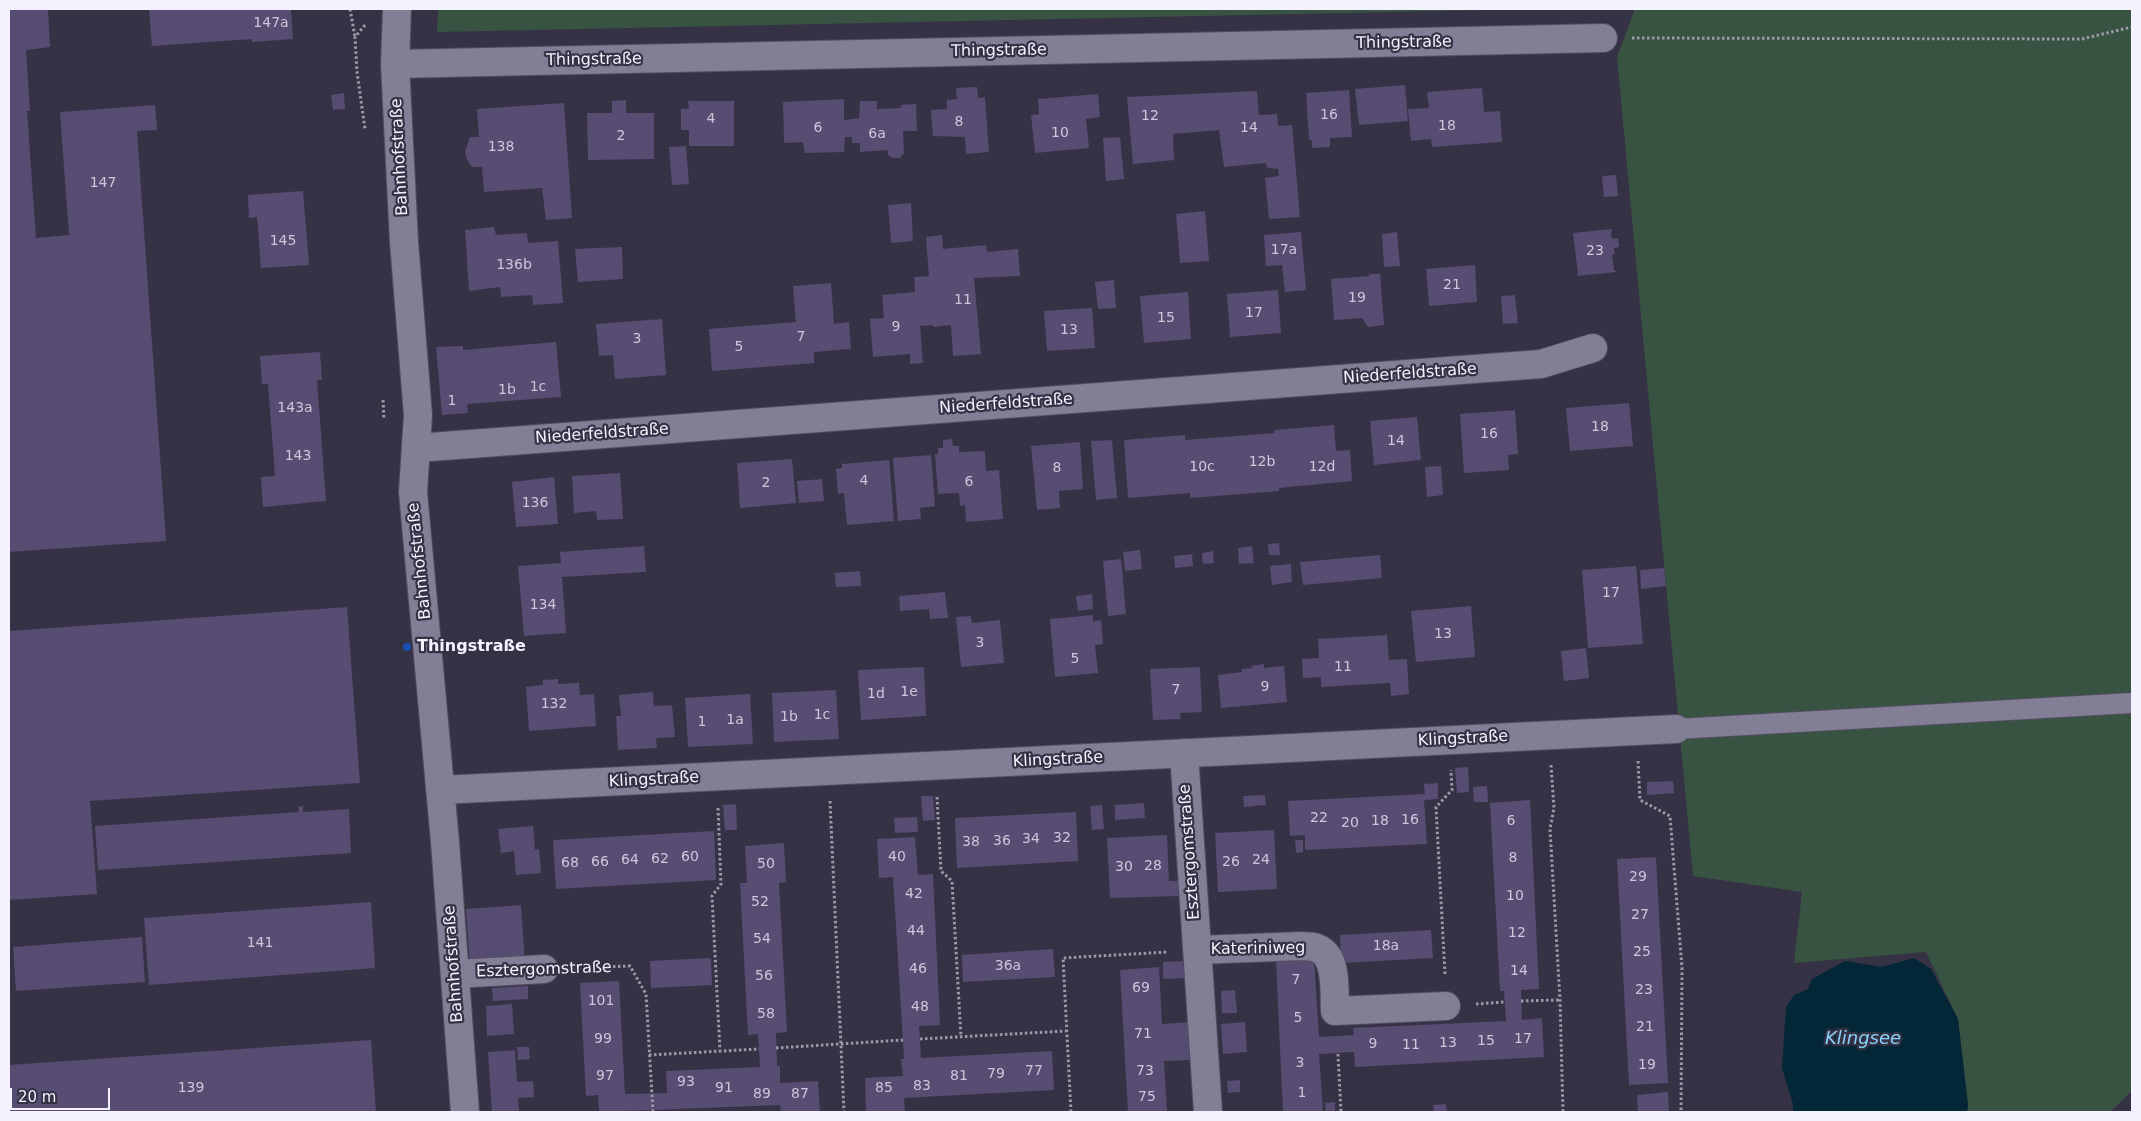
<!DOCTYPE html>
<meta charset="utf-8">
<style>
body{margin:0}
#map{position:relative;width:2141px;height:1121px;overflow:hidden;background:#353245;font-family:"DejaVu Sans",sans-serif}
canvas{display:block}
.frame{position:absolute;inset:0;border:10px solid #f3f2fe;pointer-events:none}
.scale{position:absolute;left:10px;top:1088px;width:100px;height:22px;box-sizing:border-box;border:2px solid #f3f2fe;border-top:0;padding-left:6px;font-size:15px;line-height:18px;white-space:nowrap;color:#f3f2fe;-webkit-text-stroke:4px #353245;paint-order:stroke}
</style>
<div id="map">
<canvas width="2141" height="1121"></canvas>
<div class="frame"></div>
<div class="scale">20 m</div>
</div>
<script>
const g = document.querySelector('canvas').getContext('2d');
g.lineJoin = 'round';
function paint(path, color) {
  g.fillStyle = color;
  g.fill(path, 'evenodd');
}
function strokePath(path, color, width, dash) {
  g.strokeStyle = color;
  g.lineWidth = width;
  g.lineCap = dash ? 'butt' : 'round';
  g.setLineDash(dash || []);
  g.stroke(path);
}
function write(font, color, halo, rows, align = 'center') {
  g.font = font + ' "DejaVu Sans",sans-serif';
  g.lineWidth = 4.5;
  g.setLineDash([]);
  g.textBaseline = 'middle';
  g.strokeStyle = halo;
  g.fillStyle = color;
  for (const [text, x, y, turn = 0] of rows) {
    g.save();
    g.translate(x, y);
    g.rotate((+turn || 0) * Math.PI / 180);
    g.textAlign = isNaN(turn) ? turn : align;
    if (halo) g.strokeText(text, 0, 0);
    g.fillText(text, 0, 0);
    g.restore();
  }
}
paint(new Path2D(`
 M438,9H1534L437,32Z
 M1635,9H2132V1091L2110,1112H1967L1968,1105L1958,1019L1926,952L1794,963L1802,892L1693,876L1617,57Z`), '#385342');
paint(new Path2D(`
 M1914,958L1931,969L1958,1019L1968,1105L1967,1112H1793V1104L1782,1068L1786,1007L1794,995L1808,989L1812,979L1845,961L1882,967Z`), '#032736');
paint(new Path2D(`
 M9,9H48L50,47L26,50L30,111H27L36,238L69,235L60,112L155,105L157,130L137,131L166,541L9,552Z
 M149,9H291L293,39L252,42V39L152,46Z
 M1405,85L1408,121L1359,125L1355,89Z
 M977,87L978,98L985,97L989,152L966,154L965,137L933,136L931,110L947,109V100L957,99L956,88Z
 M1482,88L1484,112L1500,111L1502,142L1432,147L1431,139L1411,141L1408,109L1429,108L1427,92Z
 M1349,90L1352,137L1330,138V147L1312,148V140H1309L1306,93Z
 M1257,91L1259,115L1277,114L1278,126L1292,125L1300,217L1269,219L1265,178L1279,176L1278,169L1267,168L1266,163L1224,167L1219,130L1173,134L1174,160L1133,164L1127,97Z
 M344,93L345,109L333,110L331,95Z
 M1098,94L1100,117L1086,119L1089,148L1035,153L1031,115L1039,114L1038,99Z
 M844,99V120L859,118L860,101H877V109L901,108V105L916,104L917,131H903L904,153L900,158H892L888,155V150L860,152V143H852V137H845L844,152L805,153L803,142L784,143L783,102Z
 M626,100V113H654V159L588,160L587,113H612V101Z
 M688,101H734V146H689V130H681V109H689Z
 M564,103L572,218L546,220L542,188L484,192L482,167H472L467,160L465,152L470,137H479L477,109Z
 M1120,137L1124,179L1106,181L1103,138Z
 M686,146L689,184L672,185L669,147Z
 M1616,175L1618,196L1604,197L1602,176Z
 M303,191L309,265L261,268L257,217L249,218L248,195Z
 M911,203L913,241L891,243L888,205Z
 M1205,211L1209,261L1180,263L1176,214Z
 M494,227L496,235L527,233L528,243L558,241L563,303L533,305L532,295L501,297L500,287L469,291L465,230Z
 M1612,229L1611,236L1613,239L1618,238L1619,247L1614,248L1615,254L1612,255L1614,270L1617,272L1576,276L1578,274L1573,233Z
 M1301,232L1306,290L1285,292L1282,265L1266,266L1264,235Z
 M1397,232L1400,266L1384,267L1382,234Z
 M942,235L943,249L986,245L987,252L1018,249L1020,276L974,278L981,354L953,356L951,325L933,327V325L920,326L923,363L910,364V354L873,357L870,319L884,318L882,295L915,292L914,277L929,276L926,237Z
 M622,247L623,279L578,282L575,249Z
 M1475,265L1477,302L1429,306L1426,269Z
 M1369,274H1380L1384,325L1368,327L1362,318L1334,320L1331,279L1369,276Z
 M1114,280L1116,308L1098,309L1095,282Z
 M831,283L834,324L849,322L851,349L814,352V363L712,371L709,329L796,322L793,286Z
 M1278,290L1281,333L1230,337L1227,294Z
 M1188,292L1191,339L1144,343L1140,296Z
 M1515,295L1518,323L1503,324L1501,296Z
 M1092,308L1095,348L1047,351L1044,311Z
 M662,319L666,375L615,379L613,355L599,356L596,324Z
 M556,342L561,397L467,404L468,413L442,415L436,347L463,346V350Z
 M320,352L322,380H317L326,501L263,507L261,477L275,476L268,384H262L260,356Z
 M1629,403L1633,446L1570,451L1566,408Z
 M1515,410L1518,454L1508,455L1509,470L1464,473L1460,414Z
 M1417,417L1421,460L1374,465L1370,421Z
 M1334,425L1336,451L1350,450L1352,481L1279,488V491L1190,498V493L1128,498L1124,440L1185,435V440L1275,433L1274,430Z
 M952,439L953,446H959V452L985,451L986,471L999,470L1003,519L966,522L965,505L960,506L959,493L938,494L935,454H938V448H943V440Z
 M1112,440L1117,498L1096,500L1091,441Z
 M1080,442L1083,489L1059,491L1060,508L1037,510L1031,446Z
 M931,455L935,506L920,508L921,519L898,521L893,458Z
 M792,459L796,503L740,508L737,463Z
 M889,460L894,521L847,525L844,493L838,494L836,469L842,468V464Z
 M1441,466L1443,495L1427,497L1425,467Z
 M620,473L623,519L597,520L596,511L574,513L572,476Z
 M554,477L558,524L516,527L512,482Z
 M822,479L824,501L799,503L797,481Z
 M1279,543L1280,555H1269L1268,544Z
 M644,546L646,572L562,577L566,633L524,636L518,566L561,563L560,552Z
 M1252,546L1254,563L1239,564L1238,548Z
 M1140,550L1142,569L1125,571L1123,552Z
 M1213,551L1214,563L1203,564L1202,553Z
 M1192,554L1193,566L1175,568L1174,556Z
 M1380,555L1382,578L1303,585L1300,562Z
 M1121,559L1126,614L1108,616L1103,561Z
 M1291,564L1292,582L1272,585L1270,566Z
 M1636,566L1643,644L1588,648L1582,570Z
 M1664,568L1666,586L1641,589L1640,570Z
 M860,571L861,586L836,587L835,573Z
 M945,592L948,618L930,619L929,609L900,611L899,596Z
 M1092,594L1093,609L1078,611L1076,596Z
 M1471,606L1475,657L1416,662L1411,611Z
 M347,607L360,783L90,801L97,894L9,900V631Z
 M1093,615V621L1101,620L1103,644L1095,645L1098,673L1055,677L1050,619Z
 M971,616L972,623L1000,620L1004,663L961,667L956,617Z
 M1387,635L1389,660L1407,659L1409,694L1391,696L1390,683L1321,687V677L1303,678L1302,659L1319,658L1318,639Z
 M1586,648L1589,678L1564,681L1561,651Z
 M1264,664V668L1284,666L1287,702L1221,708L1218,675L1242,672V669L1252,668L1251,666Z
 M924,667L926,716L861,720L858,670Z
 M1200,667L1202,712L1180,713L1181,719L1153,720L1150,669Z
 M558,679V684L579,683L580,695L594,694L596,726L529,731L526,687L543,685V680Z
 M836,690L839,739L774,742L772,693Z
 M653,692L654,706L672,705L675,737L656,738L657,748L618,750L616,716H621L619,695Z
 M750,694L753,744L688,747L685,698Z
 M1468,767L1469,792L1457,793L1455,768Z
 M1673,781L1674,793L1647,795V782Z
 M1438,783V799L1424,800L1427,844L1305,850V835L1290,836L1288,801L1425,794L1424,784Z
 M1487,786L1488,802H1474L1473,787Z
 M1265,795L1266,805L1244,807L1243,796Z
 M921,796H933L935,820L923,821Z
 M1530,800L1539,989L1521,990L1522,1020L1542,1018L1544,1057L1355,1067L1354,1052L1319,1054L1323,1111L1283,1112L1276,962L1314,959L1319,1037L1354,1035L1353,1028L1506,1021L1504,991H1500L1490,803Z
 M1144,803L1145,818L1115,820V805Z
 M736,804L737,830H725L723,805Z
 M1102,805L1104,829L1092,830L1090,806Z
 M303,806V812L349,809L351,853L98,870L95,826L299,812L298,807Z
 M1076,812L1078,861L957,868L955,818Z
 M917,817L918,832L895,833L894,818Z
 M533,826L535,850L539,849L541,873L516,875L514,851L501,853L498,829Z
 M1274,830L1277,889L1218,892L1215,833Z
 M714,831L716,880L556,889L553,840Z
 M1167,835L1169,881H1178L1179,896L1110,898L1107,838Z
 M915,837L918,875L933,874L940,1025L919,1026L921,1058L1052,1051L1054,1090L904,1098L905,1112H866L865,1078L903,1076L901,1059H904L893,877L879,878L877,839Z
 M1295,840H1303V852L1296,853Z
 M784,843L786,882L779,883L787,1032L776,1033L777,1066H780V1083L818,1081L820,1112H781L780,1105L599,1112L598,1095L586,1096L580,983L619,981L625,1094L667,1093L666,1071L760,1067L758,1034L748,1035L740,883H747L745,846Z
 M1656,857L1668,1083L1629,1085L1617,859Z
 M371,902L375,968L149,985L144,918Z
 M521,905L525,962L470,966L466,909Z
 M1431,930L1433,958L1341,963L1340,935Z
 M142,937L145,982L16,991L13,947Z
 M1053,949L1055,977L963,982L962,955Z
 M711,958L712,985L651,988L650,961Z
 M1186,961L1187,978L1163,979V962Z
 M1159,967L1162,1024L1191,1022L1192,1060L1164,1061L1167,1112H1128L1120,970Z
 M528,986V999L493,1001L492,988Z
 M1235,990L1237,1013H1222L1221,991Z
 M512,1004L514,1034L487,1036L486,1006Z
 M1245,1022L1247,1052L1223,1054L1221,1024Z
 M371,1040L376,1112H9V1065Z
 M517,1047H529L530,1059L518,1060Z
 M515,1050L517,1082L533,1081L534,1097L518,1098L519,1112H492L488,1052Z
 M1240,1080V1092L1228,1093L1227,1081Z
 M1668,1092L1669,1112H1638L1637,1095Z
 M1335,1102V1112H1326L1325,1103Z
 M1446,1104L1447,1112H1434L1433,1105Z`), '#574c71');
const service = new Path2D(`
 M1676,729L2132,703`);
const minor = new Path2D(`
 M397,9L395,64L404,242L418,415L413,492L445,842L465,1112
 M395,64L1603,38
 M417,448L1541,364L1593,348
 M1184,753L1208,1112
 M440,790L1676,729
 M1197,950L1303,946C1308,947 1315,946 1319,949C1338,958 1334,993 1335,1011L1446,1006
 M455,974L544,969`);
strokePath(service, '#504e5e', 22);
strokePath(minor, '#504e5e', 30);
strokePath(new Path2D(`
 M350,9L355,37
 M365,25L355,37L357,72L365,129
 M1632,38L2082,39L2132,27
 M383,400L384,419
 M1638,761L1640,800L1670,816L1682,968L1681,1112
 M1551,765L1554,808L1550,829L1560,1000L1563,1112
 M937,797L941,871L952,881L961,1037
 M830,801L844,1112
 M718,808L721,884L712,896L720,1051
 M573,968L630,966L646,994L653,1112
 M1445,974L1436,807L1452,790L1451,770
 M1521,1001L1560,1000
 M1476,1004L1504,1002
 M920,1039L1066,1031
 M776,1048L903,1040
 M1338,1054L1341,1112
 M649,1055L759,1049
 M1071,1112L1063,958L1168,952`), '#9c9aa9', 3, [2.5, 2.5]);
strokePath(service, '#817e95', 20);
strokePath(minor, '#817e95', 28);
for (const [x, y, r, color] of [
 [407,647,5,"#1a4fb4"]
]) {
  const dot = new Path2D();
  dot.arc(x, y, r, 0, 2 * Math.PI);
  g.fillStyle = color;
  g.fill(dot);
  strokePath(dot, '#353245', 2);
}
write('14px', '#ccc8db', null, [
 ["147a",271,23],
 ["16",1329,115],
 ["12",1150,116],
 ["4",711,119],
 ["8",959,122],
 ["18",1447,126],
 ["6",818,128],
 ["14",1249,128],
 ["10",1060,133],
 ["6a",877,134],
 ["2",621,136],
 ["138",501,147],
 ["147",103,183],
 ["145",283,241],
 ["17a",1284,250],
 ["23",1595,251],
 ["136b",514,265],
 ["21",1452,285],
 ["19",1357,298],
 ["11",963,300],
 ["17",1254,313],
 ["15",1166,318],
 ["9",896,327],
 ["13",1069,330],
 ["7",801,337],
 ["3",637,339],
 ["5",739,347],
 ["1c",538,387],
 ["1b",507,390],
 ["1",452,401],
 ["143a",295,408],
 ["18",1600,427],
 ["16",1489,434],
 ["14",1396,441],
 ["143",298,456],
 ["12b",1262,462],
 ["10c",1202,467],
 ["12d",1322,467],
 ["8",1057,468],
 ["4",864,481],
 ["6",969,482],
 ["2",766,483],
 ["136",535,503],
 ["17",1611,593],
 ["134",543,605],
 ["13",1443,634],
 ["3",980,643],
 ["5",1075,659],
 ["11",1343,667],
 ["9",1265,687],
 ["7",1176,690],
 ["1e",909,692],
 ["1d",876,694],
 ["132",554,704],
 ["1c",822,715],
 ["1b",789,717],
 ["1a",735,720],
 ["1",702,722],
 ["22",1319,818],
 ["16",1410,820],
 ["18",1380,821],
 ["6",1511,821],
 ["20",1350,823],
 ["32",1062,838],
 ["34",1031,839],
 ["36",1002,841],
 ["38",971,842],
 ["60",690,857],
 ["40",897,857],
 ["8",1513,858],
 ["62",660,859],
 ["64",630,860],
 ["24",1261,860],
 ["66",600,862],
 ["26",1231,862],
 ["68",570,863],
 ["50",766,864],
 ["28",1153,866],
 ["30",1124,867],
 ["29",1638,877],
 ["42",914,894],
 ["10",1515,896],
 ["52",760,902],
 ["27",1640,915],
 ["44",916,931],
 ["12",1517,933],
 ["54",762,939],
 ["141",260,943],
 ["18a",1386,946],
 ["25",1642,952],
 ["36a",1008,966],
 ["46",918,969],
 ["14",1519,971],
 ["56",764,976],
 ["7",1296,980],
 ["69",1141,988],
 ["23",1644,990],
 ["101",601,1001],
 ["48",920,1007],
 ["58",766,1014],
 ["5",1298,1018],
 ["21",1645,1027],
 ["71",1143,1034],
 ["99",603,1039],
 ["17",1523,1039],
 ["15",1486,1041],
 ["13",1448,1043],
 ["9",1373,1044],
 ["11",1411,1045],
 ["3",1300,1063],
 ["19",1647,1065],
 ["77",1034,1071],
 ["73",1145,1071],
 ["79",996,1074],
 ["97",605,1076],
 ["81",959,1076],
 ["93",686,1082],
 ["83",922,1086],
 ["139",191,1088],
 ["91",724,1088],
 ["85",884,1088],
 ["1",1302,1093],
 ["89",762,1094],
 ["87",800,1094],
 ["75",1147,1097]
]);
write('16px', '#f3f2fe', '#353245', [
 ["Thingstraße",1404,43,-1],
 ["Thingstraße",999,51,-1],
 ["Thingstraße",594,60,-1],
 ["Bahnhofstraße",400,157,-93],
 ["Niederfeldstraße",1410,374,-4],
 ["Niederfeldstraße",1006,404,-4],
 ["Niederfeldstraße",602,434,-4],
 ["Bahnhofstraße",420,561,-96],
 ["Klingstraße",1463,739,-3],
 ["Klingstraße",1058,760,-3],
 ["Klingstraße",654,780,-3],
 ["Esztergomstraße",1190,852,-94],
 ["Kateriniweg",1258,949,-1],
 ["Bahnhofstraße",454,964,-94],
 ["Esztergomstraße",544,970,-2]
]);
write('bold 16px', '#f3f2fe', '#353245', [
 ["Thingstraße",417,647]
], 'left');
write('italic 18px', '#88d3f9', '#353245', [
 ["Klingsee",1863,1039]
]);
</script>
